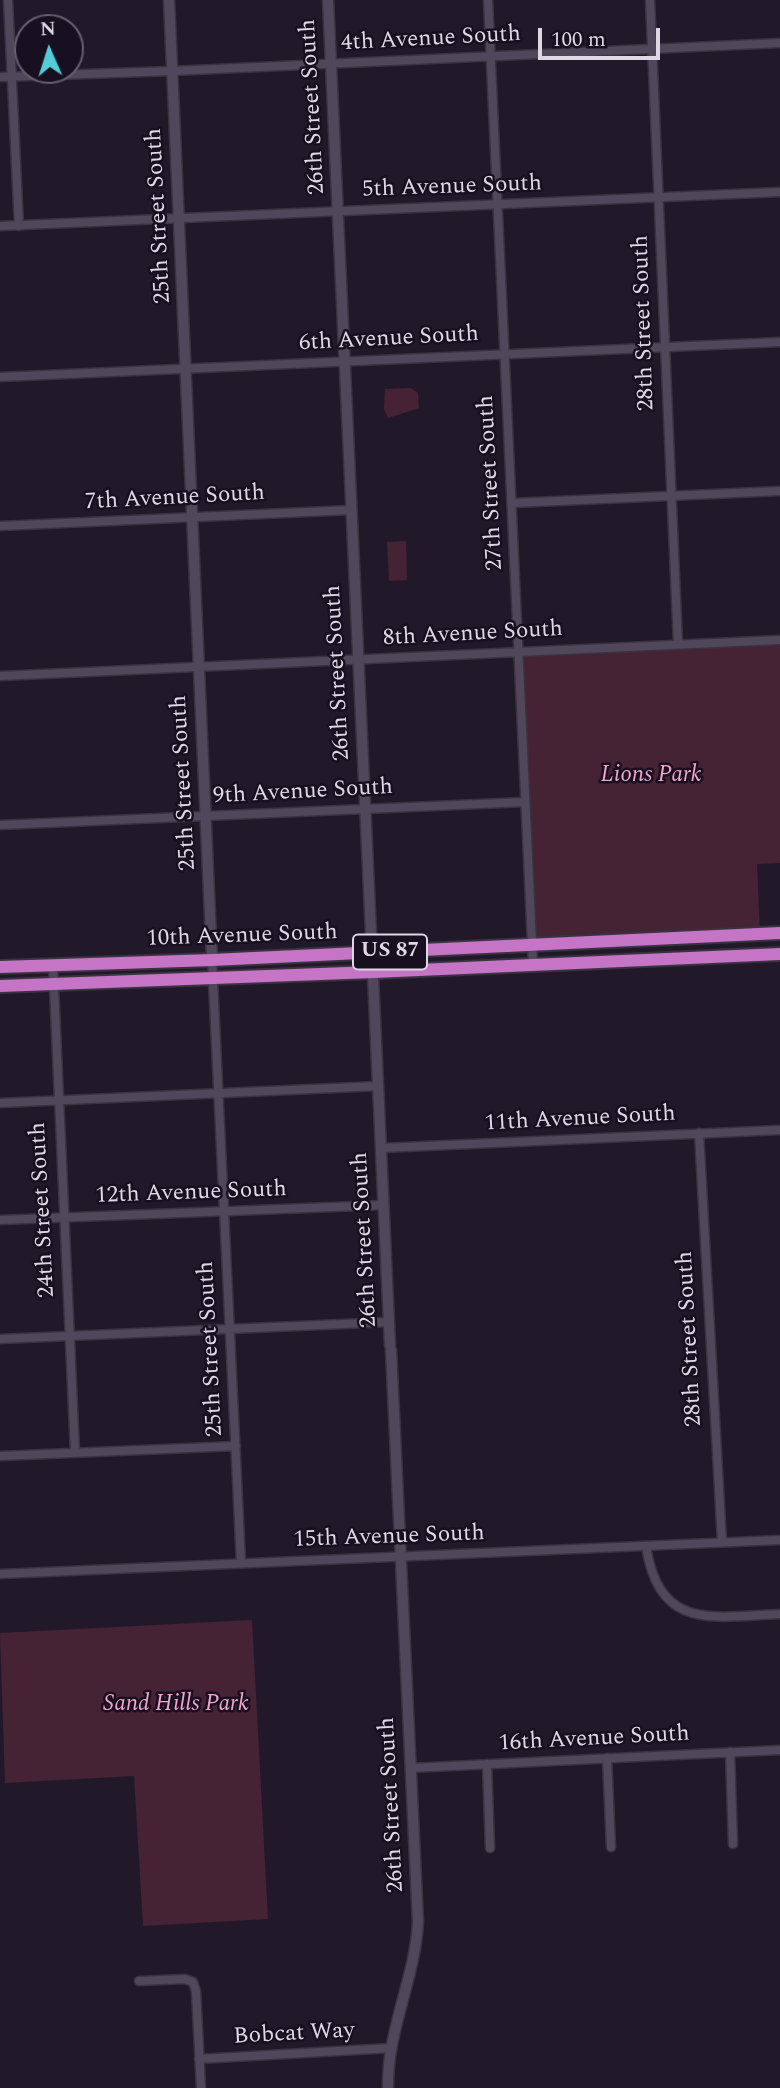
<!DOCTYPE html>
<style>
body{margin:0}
#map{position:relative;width:780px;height:2088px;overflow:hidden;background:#211929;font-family:Spectral,serif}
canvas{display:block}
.north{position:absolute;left:14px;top:14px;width:70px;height:70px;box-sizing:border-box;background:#181020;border:2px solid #67606e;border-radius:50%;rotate:357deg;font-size:19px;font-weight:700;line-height:28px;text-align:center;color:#ddd8e3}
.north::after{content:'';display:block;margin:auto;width:24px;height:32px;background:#52ccd6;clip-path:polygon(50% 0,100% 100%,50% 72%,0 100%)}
.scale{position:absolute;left:538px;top:28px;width:122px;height:32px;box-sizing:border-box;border:4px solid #ddd8e3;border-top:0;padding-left:9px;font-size:21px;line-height:24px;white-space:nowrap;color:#ddd8e3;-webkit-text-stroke:5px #181020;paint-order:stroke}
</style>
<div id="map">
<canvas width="780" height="2088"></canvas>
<div class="north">N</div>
<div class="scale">100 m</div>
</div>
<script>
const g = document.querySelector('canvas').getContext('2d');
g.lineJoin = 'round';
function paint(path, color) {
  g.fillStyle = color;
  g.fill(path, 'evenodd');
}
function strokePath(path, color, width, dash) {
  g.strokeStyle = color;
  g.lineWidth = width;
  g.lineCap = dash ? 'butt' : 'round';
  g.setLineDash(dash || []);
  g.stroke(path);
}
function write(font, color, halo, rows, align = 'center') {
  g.font = font + ' Spectral,serif';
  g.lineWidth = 5;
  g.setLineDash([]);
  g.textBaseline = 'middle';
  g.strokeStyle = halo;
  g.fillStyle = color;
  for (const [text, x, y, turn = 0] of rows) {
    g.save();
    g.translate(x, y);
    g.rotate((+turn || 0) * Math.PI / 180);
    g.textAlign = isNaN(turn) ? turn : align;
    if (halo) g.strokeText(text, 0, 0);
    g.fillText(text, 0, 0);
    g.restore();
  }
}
paint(new Path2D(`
 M411,388L418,393L419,408L388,418L384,409L385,389Z
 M406,541L407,580L389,581L387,542Z
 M780,640V863L757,864L760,934L531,945L518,652Z
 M252,1620L268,1919L143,1926L134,1776L5,1783L0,1633Z`), '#452335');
const minor = new Path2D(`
 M8,0L19,226
 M488,0L533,964
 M650,0L678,644
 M0,77L172,71L780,43
 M0,226L780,192
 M0,377L780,342
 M513,503L780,491
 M0,526L351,510
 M0,676L780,640
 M0,825L525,802
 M212,960L241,1563
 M53,965L75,1452
 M0,1103L379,1086
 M699,1133L722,1542
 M382,1148L780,1130
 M0,1220L384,1205
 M0,1339L389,1322
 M0,1456L236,1446
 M646,1546C659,1631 712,1617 780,1614
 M0,1574L780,1540
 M730,1752L733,1844
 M607,1758L611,1847
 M487,1764L490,1848
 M410,1768L780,1750
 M139,1981L185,1979L193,1982L196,1991L201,2088
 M199,2059L391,2048`);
const tertiary = new Path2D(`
 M169,0L212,960
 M328,0L390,1345
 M388,2088C387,2030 415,1979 418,1922L391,1350`);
const trunk = new Path2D(`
 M0,967L212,960L780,933
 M0,986L374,972L780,954`);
strokePath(minor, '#393340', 11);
strokePath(tertiary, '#393340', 13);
strokePath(trunk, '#393340', 16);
strokePath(minor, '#51475b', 8);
strokePath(tertiary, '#51475b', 10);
strokePath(trunk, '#c674c6', 12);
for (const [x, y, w] of [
 [390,952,74]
]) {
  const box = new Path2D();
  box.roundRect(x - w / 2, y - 17.5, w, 35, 5);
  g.fillStyle = '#181020';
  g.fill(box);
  strokePath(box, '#ddd8e3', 2);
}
write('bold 21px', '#ddd8e3', null, [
 ["US 87",390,952]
]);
write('23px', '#ddd8e3', '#181020', [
 ["4th Avenue South",431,40,-3],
 ["26th Street South",314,107,-93],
 ["5th Avenue South",452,188,-2],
 ["25th Street South",160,216,-93],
 ["28th Street South",645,323,-92],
 ["6th Avenue South",389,340,-3],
 ["27th Street South",492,483,-93],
 ["7th Avenue South",175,499,-3],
 ["8th Avenue South",473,635,-3],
 ["26th Street South",339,673,-93],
 ["25th Street South",185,783,-93],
 ["9th Avenue South",303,793,-3],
 ["10th Avenue South",242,937,-2],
 ["11th Avenue South",580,1120,-3],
 ["12th Avenue South",191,1194,-2],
 ["24th Street South",44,1210,-93],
 ["26th Street South",366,1240,-93],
 ["28th Street South",691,1339,-93],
 ["25th Street South",212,1349,-93],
 ["15th Avenue South",389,1538,-2],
 ["16th Avenue South",594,1740,-3],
 ["26th Street South",393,1805,-93],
 ["Bobcat Way",294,2035,-3]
]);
write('italic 23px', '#f4a5cc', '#181020', [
 ["Lions Park",651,776],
 ["Sand Hills Park",176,1705]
]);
</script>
